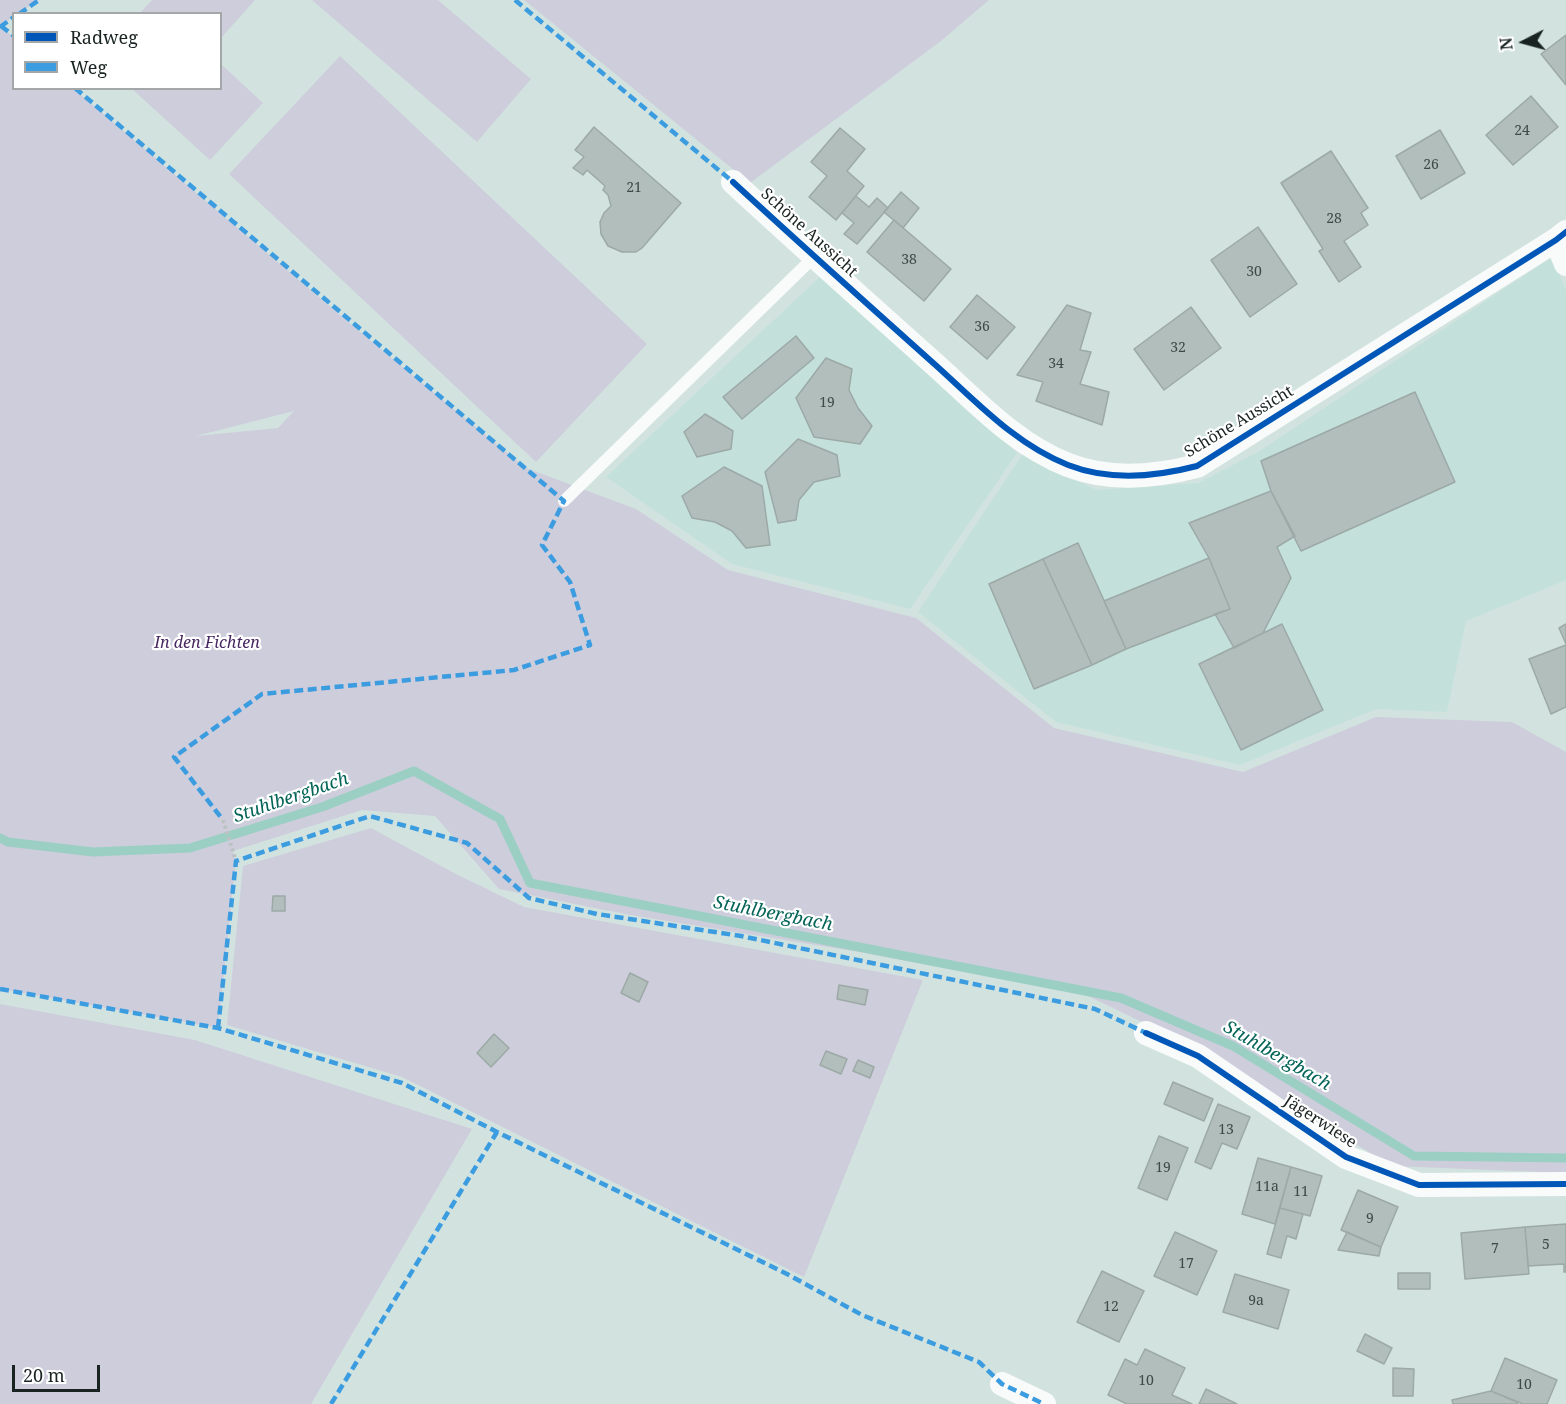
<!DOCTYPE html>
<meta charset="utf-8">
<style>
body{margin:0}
#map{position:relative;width:1566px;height:1404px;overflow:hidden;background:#d2e3df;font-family:"Noto Serif",serif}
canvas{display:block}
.legend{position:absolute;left:12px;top:12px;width:210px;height:78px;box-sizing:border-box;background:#fff;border:2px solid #a3a7a7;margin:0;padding:8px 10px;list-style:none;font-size:18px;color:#192422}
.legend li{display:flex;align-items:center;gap:12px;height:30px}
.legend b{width:30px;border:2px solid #a3a7a7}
.north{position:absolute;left:1494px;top:12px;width:60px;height:60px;-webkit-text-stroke:4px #fff;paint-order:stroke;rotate:264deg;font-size:16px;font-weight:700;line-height:24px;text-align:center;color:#192422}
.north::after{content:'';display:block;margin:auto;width:21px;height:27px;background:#192422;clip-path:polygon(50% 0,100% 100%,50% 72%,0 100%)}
.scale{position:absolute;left:12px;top:1365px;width:88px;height:27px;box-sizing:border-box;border:3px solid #192422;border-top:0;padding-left:8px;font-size:18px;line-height:21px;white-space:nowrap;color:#192422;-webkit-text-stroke:4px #fff;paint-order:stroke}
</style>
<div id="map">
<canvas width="1566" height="1404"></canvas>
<ul class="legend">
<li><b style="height:8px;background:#0057b8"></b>Radweg</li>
<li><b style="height:8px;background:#3b9ce0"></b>Weg</li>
</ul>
<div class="north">N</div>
<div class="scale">20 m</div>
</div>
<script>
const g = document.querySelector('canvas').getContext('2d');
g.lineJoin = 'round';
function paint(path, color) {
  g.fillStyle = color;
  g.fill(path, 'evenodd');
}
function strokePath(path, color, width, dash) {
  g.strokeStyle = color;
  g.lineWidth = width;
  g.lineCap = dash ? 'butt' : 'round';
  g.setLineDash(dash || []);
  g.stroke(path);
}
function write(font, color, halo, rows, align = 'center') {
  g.font = font + ' "Noto Serif",serif';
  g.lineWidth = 4.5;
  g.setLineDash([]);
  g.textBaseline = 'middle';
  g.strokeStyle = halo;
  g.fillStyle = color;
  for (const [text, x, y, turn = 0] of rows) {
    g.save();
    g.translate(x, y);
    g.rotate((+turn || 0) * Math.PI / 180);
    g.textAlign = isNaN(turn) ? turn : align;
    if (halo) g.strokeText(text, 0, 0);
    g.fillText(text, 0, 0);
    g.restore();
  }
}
paint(new Path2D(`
 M1552,257L1566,290V580L1466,621L1447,712L1376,709L1240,765L1056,722L918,612L1022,455L1097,490L1198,483L1258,452Z
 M822,275L1017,453L910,609L732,564L606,477Z`), '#c3e1da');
paint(new Path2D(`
 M0,0H39L19,13L14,14L13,17L1,26L13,37L14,88L74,89L366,337L526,468L636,509L728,570L916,618L1054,728L1243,772L1376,717L1512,722L1566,752V1173L1392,1166L1198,1049L1086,995L859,952L630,915L499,889L435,816L362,810L233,851L236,861L218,1028L0,989ZM294,411L278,428L196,436Z
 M152,0H255L221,38L220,14L140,13Z
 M312,0H438L531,79L477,142Z
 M524,0H989L941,41L750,183Z
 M340,56L647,344L536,462L229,174Z
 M221,64L263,103L210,160L132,89L220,88Z
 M371,828L456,874L524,907L923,980L804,1277L402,1077L227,1025L243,866Z
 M0,1004L195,1040L472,1129L311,1404H0Z`), '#cecddc');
strokePath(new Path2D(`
 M0,838L8,842L93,852L190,848L322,807L414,771L500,819L530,883L1121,998L1233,1046L1414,1156L1566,1158`), '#9bcfc4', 9);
const building = new Path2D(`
 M1566,35V85L1541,54Z
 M1531,96L1558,127L1513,165L1486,135Z
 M594,127L681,203L642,248L636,252H622L608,246L601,234L600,222L604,213L611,206L608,195L603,190L605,186L587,170L583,175L573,168L584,157L575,150Z
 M840,128L865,149L847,171L864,186L836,220L809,197L827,176L811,162Z
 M1440,130L1465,173L1421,199L1396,156Z
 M1331,151L1368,208L1361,213L1368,225L1344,241L1361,267L1339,282L1319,251L1323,249L1281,183Z
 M901,192L919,208L903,228L884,212Z
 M856,196L869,207L877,198L888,208L857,244L844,234L854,223L842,213Z
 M894,220L951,269L924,301L867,252Z
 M1258,227L1297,284L1250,317L1211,260Z
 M977,295L1015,327L987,359L950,327Z
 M1067,305L1091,313L1080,350L1091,352L1080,384L1109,392L1102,425L1036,401L1043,382L1017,375Z
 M1191,307L1221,348L1164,390L1134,349Z
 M796,336L814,358L742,419L723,397Z
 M826,358L852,369L849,390L858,408L872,426L860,444L814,437L796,398Z
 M1415,392L1455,482L1301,551L1271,491L1261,461Z
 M705,414L733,431L731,449L697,457L684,432Z
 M798,439L837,455L840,476L814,482L799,500L796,520L778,523L765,472Z
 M724,467L762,486L770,545L746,548L732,531L715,522L692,518L682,496Z
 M1271,491L1295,536L1277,547L1291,578L1263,633L1234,648L1215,614L1230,609L1209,558L1189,523Z
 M1078,543L1126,649L1092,665L1043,559Z
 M1209,558L1230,609L1126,649L1104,601Z
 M1043,559L1092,665L1034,689L989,584Z
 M1282,624L1323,710L1241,750L1199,664Z
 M1566,624V644L1559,628Z
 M1566,645V707L1551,714L1529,659Z
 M273,896H285V911H272Z
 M630,973L648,982L639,1002L621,993Z
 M839,985L868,990L865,1005L837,999Z
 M494,1034L509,1048L491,1067L477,1053Z
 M826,1051L847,1059L841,1074L820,1065Z
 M858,1060L874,1067L870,1078L853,1071Z
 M1173,1082L1213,1099L1204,1121L1164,1104Z
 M1218,1104L1250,1117L1237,1149L1222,1143L1211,1169L1195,1162Z
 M1159,1136L1188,1148L1167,1200L1138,1188Z
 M1258,1158L1291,1167L1275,1224L1242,1214Z
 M1291,1167L1322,1176L1310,1216L1280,1208Z
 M1358,1190L1398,1207L1381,1247L1341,1230Z
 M1280,1208L1303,1214L1296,1239L1287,1236L1281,1258L1267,1254Z
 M1566,1224V1272H1564V1264L1528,1266L1525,1227Z
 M1525,1227L1529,1274L1465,1279L1461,1233Z
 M1175,1232L1217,1251L1197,1295L1154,1276Z
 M1347,1232L1381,1247L1379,1256L1338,1250Z
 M1102,1271L1144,1291L1119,1342L1077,1322Z
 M1398,1273H1430V1289H1398Z
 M1235,1274L1289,1290L1278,1329L1223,1312Z
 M1365,1334L1392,1348L1384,1364L1357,1351Z
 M1145,1349L1185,1368L1172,1395L1192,1404H1127L1108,1395L1125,1359L1137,1365Z
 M1505,1358L1557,1380L1547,1404H1523L1491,1391Z
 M1393,1368L1414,1369L1413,1396H1393Z
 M1206,1389L1237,1404H1199Z
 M1491,1391L1517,1402L1518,1404H1453L1452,1400Z`);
paint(building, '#b1bebb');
strokePath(building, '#9ca9a6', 1.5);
strokePath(new Path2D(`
 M223,820L236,861`), '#bcc2c1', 4, [3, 3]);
strokePath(new Path2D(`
 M564,501L814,257`), '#f8fbfa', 12);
strokePath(new Path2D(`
 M733,182C798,242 865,302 931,361C974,399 1014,444 1068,465C1109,481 1155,477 1197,466L1556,240L1566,232
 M1556,240L1566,264
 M1146,1033L1198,1056L1346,1157L1419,1185L1566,1184
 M1002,1384L1044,1404`), '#f8fbfa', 24);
strokePath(new Path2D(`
 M515,0L733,182
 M19,14L39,0
 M1,26L14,36
 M0,27L14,17
 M75,88L564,501L542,545L570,582L590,645L514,670L262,694L174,757L223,820
 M0,989L218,1028L402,1083L497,1132L787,1274L862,1315L979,1362L1002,1384L1044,1404
 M218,1028L236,861L370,816L467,843L529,898L597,914L741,936L1095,1009L1146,1033
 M331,1404L497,1132`), '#3b9ce0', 4.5, [9, 4.5]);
strokePath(new Path2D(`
 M733,182C798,242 865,302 931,361C974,399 1014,444 1068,465C1109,481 1155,477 1197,466L1556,240L1566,232
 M1146,1033L1198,1056L1346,1157L1419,1185L1566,1184`), '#0057b8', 6);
write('14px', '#3f4a48', null, [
 ["24",1522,131],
 ["26",1431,165],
 ["21",634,188],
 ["28",1334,219],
 ["38",909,260],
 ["30",1254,272],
 ["36",982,327],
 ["32",1178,348],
 ["34",1056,364],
 ["19",827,403],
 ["13",1226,1130],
 ["19",1163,1168],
 ["11a",1267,1187],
 ["11",1301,1192],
 ["9",1370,1219],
 ["5",1546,1245],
 ["7",1495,1249],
 ["17",1186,1264],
 ["9a",1256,1301],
 ["12",1111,1307],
 ["10",1146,1381],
 ["10",1524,1385]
]);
write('16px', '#192422', '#fff', [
 ["Schöne Aussicht",809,233,42],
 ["Schöne Aussicht",1239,422,-31],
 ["Jägerwiese",1320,1122,33]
]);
write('italic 16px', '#482861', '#fff', [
 ["In den Fichten",207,643]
]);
write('italic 18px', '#036457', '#fff', [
 ["Stuhlbergbach",291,798,-19],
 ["Stuhlbergbach",773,914,11],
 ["Stuhlbergbach",1277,1056,30]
]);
</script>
